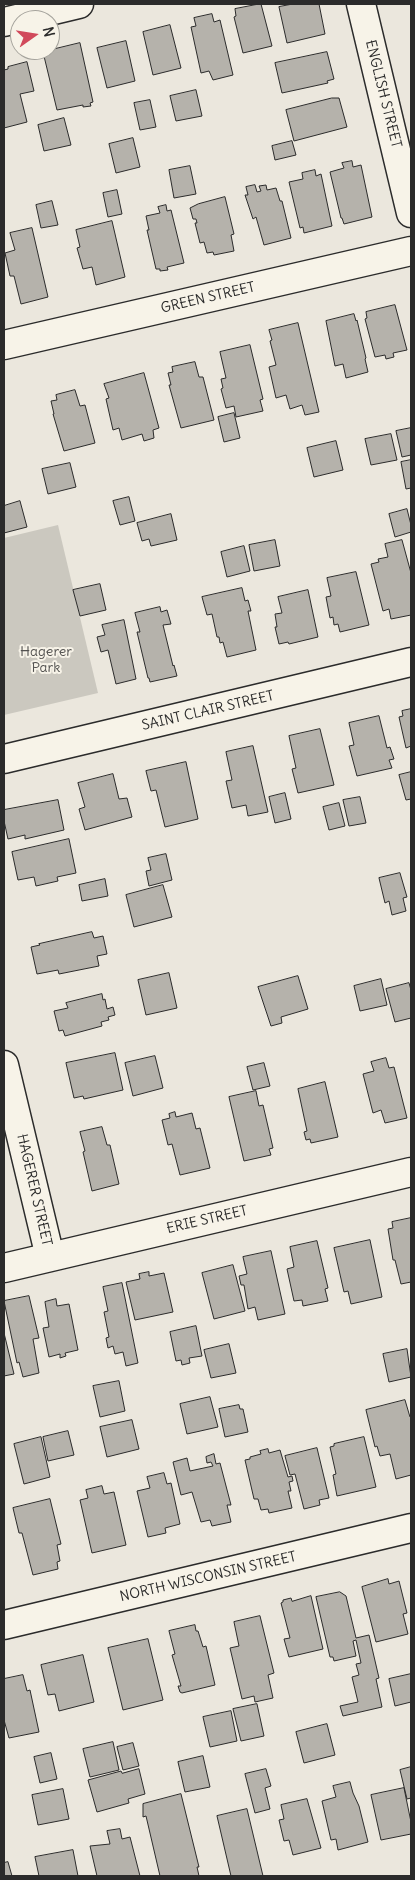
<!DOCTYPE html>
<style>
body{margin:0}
#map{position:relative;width:415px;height:1880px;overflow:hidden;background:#ebe7dd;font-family:Delius,sans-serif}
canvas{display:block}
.frame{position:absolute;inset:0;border:5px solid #2b2b2b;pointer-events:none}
.north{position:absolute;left:10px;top:10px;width:50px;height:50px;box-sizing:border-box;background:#f7f3e8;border:1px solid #a5a39c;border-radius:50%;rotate:77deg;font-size:14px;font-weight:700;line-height:20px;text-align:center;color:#2b2b2b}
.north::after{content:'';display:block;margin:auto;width:18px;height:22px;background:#d1495b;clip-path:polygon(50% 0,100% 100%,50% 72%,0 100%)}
</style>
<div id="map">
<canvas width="415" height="1880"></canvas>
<div class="frame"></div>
<div class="north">N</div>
</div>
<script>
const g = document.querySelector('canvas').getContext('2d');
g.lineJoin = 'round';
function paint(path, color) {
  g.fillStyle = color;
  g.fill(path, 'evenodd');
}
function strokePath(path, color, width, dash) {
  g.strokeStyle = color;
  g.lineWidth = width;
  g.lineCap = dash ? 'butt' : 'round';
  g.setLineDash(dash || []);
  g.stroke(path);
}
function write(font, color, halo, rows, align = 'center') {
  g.font = font + ' Delius,sans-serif';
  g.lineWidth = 4;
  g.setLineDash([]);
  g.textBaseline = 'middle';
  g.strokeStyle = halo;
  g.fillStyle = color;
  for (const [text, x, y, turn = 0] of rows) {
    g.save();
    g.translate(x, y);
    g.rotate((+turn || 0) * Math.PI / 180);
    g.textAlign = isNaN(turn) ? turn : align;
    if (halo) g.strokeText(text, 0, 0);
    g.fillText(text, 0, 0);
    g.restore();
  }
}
paint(new Path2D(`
 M58,525L98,693L4,715V538Z`), '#cbc8bf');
const building = new Path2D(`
 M261,4L272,46L243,53L234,17L236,16L235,9Z
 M293,4H319L325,34L287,43L279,7Z
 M212,14L214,22L220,20L233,75L213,80L209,71L201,73L191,27L196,26L194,18Z
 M170,25L181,68L153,75L143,32Z
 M126,41L135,81L107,88L97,48Z
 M80,43L93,102L90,103L91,106L83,107V105L57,110L43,52Z
 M327,52L334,79L327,81L328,83L282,93L275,63Z
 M27,62L34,91L20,94L27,122L4,128V70L8,69V67Z
 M196,90L202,116L176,121L170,96Z
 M332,98H339L347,127L294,141L286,110Z
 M150,100L156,127L140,130L134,103Z
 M64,118L71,145L44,151L38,125Z
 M133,138L140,167L116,173L109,144Z
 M292,141L296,155L275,160L272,146Z
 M352,161L353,167L361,165L372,217L344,224L342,218H341L330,172L344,168L342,163Z
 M190,166L196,194L174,198L169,170Z
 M315,170L316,176L321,174L332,226L304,233L303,227L300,228L289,182L303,179L302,173Z
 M255,185L257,192L261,191L259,186L266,185L267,190L276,188L280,201H282L291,238L264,245L256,217L253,219L245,195H248L246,187Z
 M117,190L122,214L108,217L103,193Z
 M225,197L234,234L231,235L234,251L214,255L213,252L207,253L204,242L200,243L195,223H197L196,219H193L190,208L198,204Z
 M52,201L58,225L41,228L36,205Z
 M166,205L167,211L171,210L184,263L167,267L168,270L160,271V269H156L147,230H149L146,216L160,213L158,207Z
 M112,221L125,277L96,285L92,267L83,269L77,248L80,247L76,230Z
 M32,228L48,297L21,304L14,276H10L5,253L15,250L10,233Z
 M395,305L407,350L393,353L394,357L386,359L385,355L375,357L365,319L367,318L366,312Z
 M354,314L356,321L357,320L366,358L365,359L368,372L346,378L343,364L335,366L326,321Z
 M298,323L319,412L305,415L302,405L290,409L286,395L276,398L269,367L276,365L270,341L272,340L269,330Z
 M250,345L263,399L260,400L263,411L236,417L234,406L226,408L221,389L223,388L221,379L226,378L220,352Z
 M195,362L199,377H203L214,420L181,428L169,385H171L168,373L173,372L172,367Z
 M144,373L159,428L153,430L154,438L144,441L142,434L122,440L119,428L113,430L106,399L109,398L104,384Z
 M75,390L80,406L85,405L95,443L64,451L53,414H54L51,401L57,400L56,395Z
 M234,413L240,438L224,442L218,417Z
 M411,428V455L402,457L396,431Z
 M391,434L397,460L371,465L365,439Z
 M336,441L343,470L314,477L307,448Z
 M411,460V488L406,489L401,462Z
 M70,463L76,487L48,494L42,469Z
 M129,497L135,521L120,525L113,501Z
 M20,501L27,527L4,533V506Z
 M407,509L411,525V532L395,537L389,514Z
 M171,514L177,540L151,546L149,539L142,541L137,523Z
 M275,540L280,566L254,571L249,545Z
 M402,540L411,573V615L391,619L389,609L383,611L371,564L379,562L378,559L388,557L385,544Z
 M244,546L250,571L227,577L221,552Z
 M356,572L369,625L340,632L338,624L334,625L333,617L330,618L326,597L331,596L327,578Z
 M100,584L106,610L80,616L73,590Z
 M242,588L245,601L248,600L251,611H248L256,650L227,657L223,642L220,643L219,637H217L212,614L207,615L202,597Z
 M308,590L318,637L289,644L288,642L279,644L275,627H277L275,614L282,613L278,597Z
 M160,607L161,612L167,610L171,624L163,625L173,666L174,665L177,676L150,682L149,678H148L137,632H140L135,613Z
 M124,620L136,679L116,684L108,650L101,652L97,637L105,635L102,625Z
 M411,709V746L406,748L399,717L403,716L402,711Z
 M379,716L387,748L390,747L394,759L389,760L392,768L357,776L349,746L354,745L349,723Z
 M320,729L334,785L298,793L292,769L296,768L289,736Z
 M253,746L268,812L248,816L246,805L232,808L226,781L232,780L226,752Z
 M186,762L198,819L165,827L156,790L151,791L146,771Z
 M411,772V799L406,800L399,775Z
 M113,774L119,799L127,798L132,817L85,830L79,809L85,807L78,783Z
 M285,793L291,819L275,823L269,797Z
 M360,797L366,823L349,826L343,800Z
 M58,800L64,830L25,839V835L8,839L4,821V810Z
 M339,803L345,826L329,830L323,807Z
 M69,839L76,873L57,877L58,881L36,886L34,877L18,880L12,852Z
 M166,854L172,880L149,886L146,871L151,870L148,858Z
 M400,873L407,897L403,898L406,911L392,915L389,901L385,903L379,878Z
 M105,879L108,896L82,901L79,885Z
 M163,885L172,917L134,927L126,895Z
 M92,932L94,938L103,936L107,954L97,956L99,966L59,974L58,970L37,974L31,947L40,945L39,944Z
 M169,973L177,1008L146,1015L138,980Z
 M298,976L308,1009L281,1017L282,1023L271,1026L258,987Z
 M381,979L387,1005L360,1011L354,986Z
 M409,983L411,990V1018L395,1022L386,989Z
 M102,994L103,1000L105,999L107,1009L113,1007L115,1015L108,1017L109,1020L101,1022L102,1026L65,1036L63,1030L59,1031L54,1011L68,1008L66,1003Z
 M115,1053L123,1090L84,1099L83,1096L74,1098L66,1063Z
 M155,1056L163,1088L133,1096L125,1063Z
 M386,1058L389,1068L394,1067L407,1118L385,1123L381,1110L373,1113L363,1074L374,1071L371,1062Z
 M264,1063L270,1086L253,1090L247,1067Z
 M325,1082L338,1137L311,1143L310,1139L306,1140L304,1132L307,1131L298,1089Z
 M256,1091L259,1106L263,1105L273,1148L269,1149L271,1155L244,1161L229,1097Z
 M175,1112L176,1117L192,1113L196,1129L200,1128L210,1168L180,1175L172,1144L168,1145L162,1120L170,1118L169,1114Z
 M102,1127L107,1145H110L119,1184L92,1191L83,1152L85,1151L80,1132Z
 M411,1218V1282L401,1284L395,1260H393L388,1229L393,1228L392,1222Z
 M370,1240L382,1297L351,1304L348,1291L344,1292L334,1248Z
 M317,1241L328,1288L325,1289L328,1301L303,1306L302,1300L294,1301L287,1269L294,1267L290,1247Z
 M271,1251L285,1314L258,1320L255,1307L248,1309L244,1285H241L239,1276L247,1274L243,1257Z
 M233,1265L245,1311L214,1319L202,1273Z
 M149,1272V1276L164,1273L173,1312L135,1320L126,1282L140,1279L139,1274Z
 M122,1283L138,1363L126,1366L123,1352L115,1354L113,1346L108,1348L106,1338L109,1337L104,1312L108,1311L103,1287Z
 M29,1296L39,1338L33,1339L39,1373L23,1377L19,1362L17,1363L4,1301Z
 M56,1299L57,1306L69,1304L78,1350L65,1353L66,1356L60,1358V1354L49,1357L43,1328L49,1327L45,1302Z
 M196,1326L202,1356L189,1358L190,1363L182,1365L181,1360L176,1361L170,1332Z
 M4,1333L14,1374L4,1376Z
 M229,1344L236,1373L211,1378L204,1350Z
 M407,1349L411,1377L389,1382L383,1354Z
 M119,1381L125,1411L100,1417L93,1386Z
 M210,1397L218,1427L187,1434L180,1404Z
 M405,1400L410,1417L411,1416V1475L396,1479L390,1454L380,1456L377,1446L375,1447L366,1410Z
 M239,1405L240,1409H243L248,1432L225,1437L219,1409Z
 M132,1420L139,1449L107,1457L100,1427Z
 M68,1431L74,1455L48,1461L43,1437Z
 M41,1437L50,1477L24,1484L14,1444Z
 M364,1437L376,1487L337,1496L333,1475L336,1474L330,1447L334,1446V1444Z
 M317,1448L329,1498L319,1500L320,1505L304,1509L295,1474L290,1475L285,1456Z
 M268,1449L269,1453L280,1450L288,1477L292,1476L293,1481L289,1482L291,1491H288L292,1508L269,1513L268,1509L261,1510L258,1499H254L245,1460L250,1459V1457L261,1454L260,1451Z
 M214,1454L216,1464L220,1463L231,1505H227L231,1522L212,1526L210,1520L201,1522L192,1492L181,1495L173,1462L187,1458L190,1471L213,1466L211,1462L207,1463L206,1457Z
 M164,1473L167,1484L171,1483L180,1524L165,1528L166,1533L148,1537L137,1491L150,1488L147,1477Z
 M102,1486L104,1494L114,1492L126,1545L92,1553L80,1500L88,1498L86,1490Z
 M50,1499L61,1544L57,1545L60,1561L57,1562L58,1569L33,1575L22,1533H19L13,1508Z
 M388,1579L389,1584L399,1581L407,1613L403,1614L408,1634L376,1642L362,1587Z
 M340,1592L346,1596L356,1638L369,1635L379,1678L376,1679L382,1707L343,1716L340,1706L358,1702L352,1677L359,1675L356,1664L361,1663L356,1640L353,1641L356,1656L334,1661L333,1657H330L316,1597Z
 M311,1596L323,1649L289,1657L284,1639L290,1638L281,1603L283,1602V1600L291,1598L292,1601Z
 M260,1616L274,1673L268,1675L273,1698L255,1702L254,1696L242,1699L230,1648L239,1646L234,1622Z
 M195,1625L196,1631H198L203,1647L206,1646L215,1685L182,1693L180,1692L178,1686H181L172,1655L175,1654L169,1631Z
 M148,1639L163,1700L123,1710L108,1648Z
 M83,1655L94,1702L59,1711L55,1694L48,1695L41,1665Z
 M411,1674V1702L395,1706L389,1679Z
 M23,1675L27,1691L30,1690L39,1732L9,1738L4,1720V1679Z
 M257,1704L264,1736L241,1741L233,1709Z
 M231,1711L237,1741L210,1747L203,1717Z
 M327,1724L335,1755L304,1763L296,1732Z
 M113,1742L119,1770L90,1777L83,1749Z
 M133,1743L139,1766L123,1770L117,1747Z
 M51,1753L57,1779L40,1783L34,1757Z
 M203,1756L210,1787L185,1792L178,1762Z
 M411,1767V1798L407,1799L400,1770Z
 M139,1769L145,1794L128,1799L129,1803L97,1812L88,1780L121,1771L122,1773Z
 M266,1769L271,1786L265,1788L270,1809L255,1813L245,1774Z
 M350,1782L353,1793L359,1806L368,1842L338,1850L336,1839L331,1840L322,1801L336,1797L333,1786Z
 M404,1788L411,1822V1834L381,1840L371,1795Z
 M63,1789L69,1819L38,1825L32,1795Z
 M181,1794L199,1867H197L199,1876H160L146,1816L143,1817V1804Z
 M307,1799L321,1848L293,1855L289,1840L284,1841L279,1820L284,1819L281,1805Z
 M247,1809L263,1876H231L217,1816Z
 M120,1829L122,1839L130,1837L140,1876H97L90,1846L110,1844L107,1831Z
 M73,1850L78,1876H39L35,1857Z
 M8,1862L12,1876H4V1863Z`);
paint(building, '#b5b2ab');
strokePath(building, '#2b2b2b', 1);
const street = new Path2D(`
 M361,4L411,213
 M4,22L79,4
 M4,345L411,251
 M4,759L411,662
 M4,1065L50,1257
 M4,1268L411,1172
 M4,1625L411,1528`);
strokePath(street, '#2b2b2b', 31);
strokePath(street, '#f7f3e8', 28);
write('14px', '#2b2b2b', '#f7f3e8', [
 ["ENGLISH STREET",383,94,76],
 ["GREEN STREET",208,298,-13],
 ["SAINT CLAIR STREET",208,711,-13],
 ["HAGERER STREET",34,1190,77],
 ["ERIE STREET",207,1220,-13],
 ["NORTH WISCONSIN STREET",208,1577,-13]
]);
write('14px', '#535250', '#f7f3e8', [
 ["Hagerer",46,652],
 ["Park",46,668]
]);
</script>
